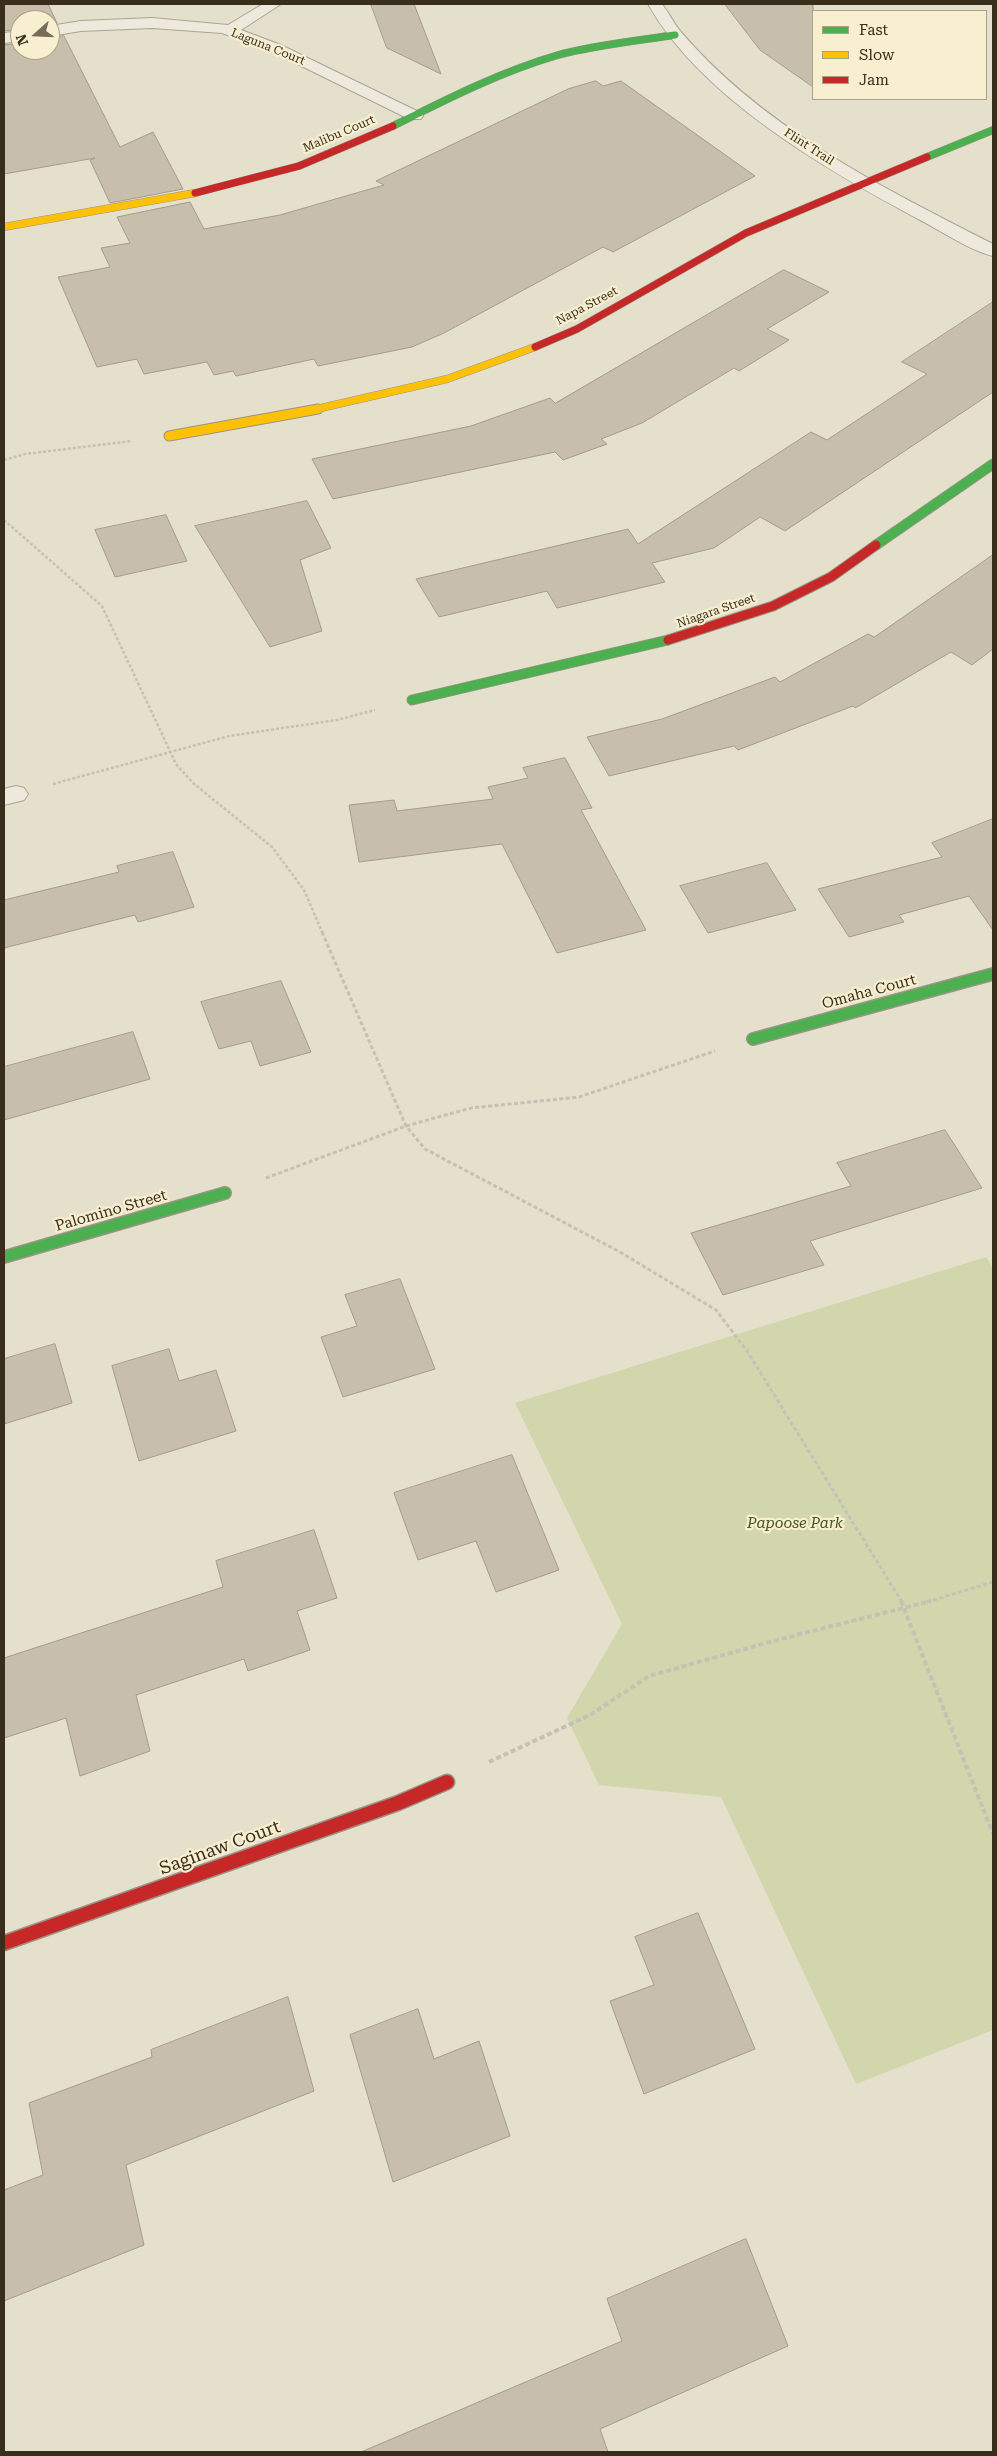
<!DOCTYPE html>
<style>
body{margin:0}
#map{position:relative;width:997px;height:2456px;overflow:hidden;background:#e5e0cb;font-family:"Roboto Serif",serif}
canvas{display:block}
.frame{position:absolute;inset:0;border:5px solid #392d1c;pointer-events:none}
.legend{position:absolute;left:812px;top:10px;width:175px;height:90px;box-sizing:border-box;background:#f7efd0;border:1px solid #aba188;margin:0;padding:6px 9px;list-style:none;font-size:15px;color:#392d1c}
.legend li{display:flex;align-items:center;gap:10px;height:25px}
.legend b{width:25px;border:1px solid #aba188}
.north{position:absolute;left:10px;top:10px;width:50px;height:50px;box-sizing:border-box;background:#f7efd0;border:1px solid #aba188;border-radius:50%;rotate:250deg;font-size:14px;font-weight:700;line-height:20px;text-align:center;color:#392d1c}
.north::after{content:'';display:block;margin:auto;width:18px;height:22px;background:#756c59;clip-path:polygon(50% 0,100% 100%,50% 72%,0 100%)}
</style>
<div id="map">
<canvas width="997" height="2456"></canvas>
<div class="frame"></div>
<ul class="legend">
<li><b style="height:6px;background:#4caf50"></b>Fast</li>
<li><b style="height:6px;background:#ffc107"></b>Slow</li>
<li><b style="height:6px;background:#c62828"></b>Jam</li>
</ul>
<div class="north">N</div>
</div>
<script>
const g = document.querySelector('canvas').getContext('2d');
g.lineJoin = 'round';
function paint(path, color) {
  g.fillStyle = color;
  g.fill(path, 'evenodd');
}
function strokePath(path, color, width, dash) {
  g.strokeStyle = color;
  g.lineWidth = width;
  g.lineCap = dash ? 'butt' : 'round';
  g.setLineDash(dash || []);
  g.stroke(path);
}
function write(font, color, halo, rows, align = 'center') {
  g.font = font + ' "Roboto Serif",serif';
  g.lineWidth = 4.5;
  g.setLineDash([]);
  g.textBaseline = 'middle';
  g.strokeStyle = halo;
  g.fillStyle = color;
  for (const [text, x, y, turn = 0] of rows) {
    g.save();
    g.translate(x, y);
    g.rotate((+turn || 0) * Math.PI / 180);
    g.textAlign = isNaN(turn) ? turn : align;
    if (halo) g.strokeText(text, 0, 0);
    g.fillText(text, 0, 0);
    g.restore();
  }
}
paint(new Path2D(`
 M986,1257L993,1268V2030L856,2084L721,1797L599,1785L567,1718L622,1624L515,1403Z`), '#d2d6ad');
const building = new Path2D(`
 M4,4H48L57,23L50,24V20H20V29L4,31Z
 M371,4H414L441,74L387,48Z
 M725,4H813V87L760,50Z
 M64,36L120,147L153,132L183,189L110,203L90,160L95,158L4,174V45L20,43V50H50V38Z
 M596,81L603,86L621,81L755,176L613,252L603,247L444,333L412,347L318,366L314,359L236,376L233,371L214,375L207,362L144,374L137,359L97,367L58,277L110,267L101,248L130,243L117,217L190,202L204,229L280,215L384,185L376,181L568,89Z
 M784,270L829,292L767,329L789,340L739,371L734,368L642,423L601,439L607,444L563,460L555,452L333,499L312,459L471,426L550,398L555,403Z
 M993,302V392L785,531L760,517L714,548L652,563L665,582L557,608L547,591L439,617L416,579L628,529L638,544L811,432L827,440L927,374L902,362Z
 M307,501L331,548L300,560L322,631L270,647L195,526Z
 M166,515L187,561L115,577L95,530Z
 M993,555V649L972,665L951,652L855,708L853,706L738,750L734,746L609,776L587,737L662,719L775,677L780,682L868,634L874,637Z
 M565,758L592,808L581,810L646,930L557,953L502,844L359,862L349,805L394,800L397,811L493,799L488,787L528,778L523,768Z
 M993,819V930L969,896L899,915L904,922L849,937L818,889L942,857L932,843Z
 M173,852L194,907L138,922L135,915L4,948V900L119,872L117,866Z
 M767,863L796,910L708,933L680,886Z
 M281,981L311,1052L260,1066L251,1041L219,1049L201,1002Z
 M133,1032L150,1079L4,1120V1067Z
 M945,1130L982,1188L810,1241L824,1265L723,1295L691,1233L851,1186L837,1163Z
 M400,1279L435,1369L343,1397L321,1337L357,1326L345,1295Z
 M55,1344L72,1403L4,1424V1359Z
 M169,1349L179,1381L216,1370L236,1431L139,1461L112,1366Z
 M512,1455L559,1570L496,1592L476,1541L418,1560L394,1493Z
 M314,1530L337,1598L297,1611L310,1650L248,1671L244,1659L136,1695L150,1751L80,1776L66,1718L4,1738V1658L223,1587L216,1561Z
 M698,1913L755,2049L644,2094L610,2001L654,1985L635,1937Z
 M288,1997L314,2091L126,2165L144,2245L4,2301V2190L43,2175L29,2103L152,2057L151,2050Z
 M418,2009L434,2059L479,2041L510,2136L393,2182L350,2035Z
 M746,2239L788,2346L600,2429L608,2452H361L622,2341L607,2299Z`);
paint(building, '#c8beac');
strokePath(building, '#a59b8a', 1);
const street = new Path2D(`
 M263,4H281L241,30L281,45L421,113L423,116L421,119H409L271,51L222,33L152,28L81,31L50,36V26L81,21L152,18L228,25Z
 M648,4H662C669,13 674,24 681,32C763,128 883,188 993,244V256C971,251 943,232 922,221C828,171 701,98 648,4Z
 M20,31V41L4,43V33Z
 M16,786L24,788L28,794L24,800L4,805V789Z`);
const fastFar2 = new Path2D(`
 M393,126C447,99 500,72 558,55C596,45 636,41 675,35
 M927,157L993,130`);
const fastFar1 = new Path2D(`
 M876,545L993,464
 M412,700L668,640`);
const fast = new Path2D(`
 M753,1039L993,974
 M4,1257L225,1193`);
const slowFar1 = new Path2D(`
 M4,227L195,193
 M312,410L447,379L535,347`);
const slow = new Path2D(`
 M169,436L318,409`);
const jamFar2 = new Path2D(`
 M195,193L299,166L393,126
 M535,347L577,329L746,233L927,157`);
const jamFar1 = new Path2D(`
 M668,640L773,606L831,577L876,545`);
const jam = new Path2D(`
 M4,1943L398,1803L447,1782`);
strokePath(street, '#aaa495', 2);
strokePath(fastFar2, '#999485', 8);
strokePath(fastFar1, '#999485', 11);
strokePath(fast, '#999485', 14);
strokePath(slowFar1, '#999485', 8);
strokePath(slow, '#999485', 11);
strokePath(jamFar2, '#999485', 8);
strokePath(jamFar1, '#999485', 11);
strokePath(jam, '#999485', 17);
strokePath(new Path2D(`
 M4,460L25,454L132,441
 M4,520L102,606L176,764L193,783L272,847L304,890L323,934
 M53,784L229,736L337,720L375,710`), '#c5c1b4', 2.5, [3, 2]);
strokePath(new Path2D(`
 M322,932L406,1126L425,1149L620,1252L716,1310L747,1351L902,1602
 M266,1178L406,1126L471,1108L579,1097L715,1051
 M927,1602L993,1582`), '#c5c1b4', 3, [4, 2.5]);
strokePath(new Path2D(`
 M901,1601L993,1834
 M489,1762L590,1715L649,1676L777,1640L931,1601`), '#c5c1b4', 4, [5, 3]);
paint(street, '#ede9dd');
strokePath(fastFar2, '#4caf50', 7);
strokePath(fastFar1, '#4caf50', 9);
strokePath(fast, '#4caf50', 11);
strokePath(slowFar1, '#ffc107', 7);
strokePath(slow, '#ffc107', 9);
strokePath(jamFar2, '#c62828', 7);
strokePath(jamFar1, '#c62828', 9);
strokePath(jam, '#c62828', 14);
write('12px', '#392d1c', '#f7efd0', [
 ["Laguna Court",268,47,22],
 ["Malibu Court",339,134,-23],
 ["Flint Trail",809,147,33],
 ["Napa Street",587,306,-28],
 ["Niagara Street",716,611,-19]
]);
write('15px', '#392d1c', '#f7efd0', [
 ["Omaha Court",869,992,-15],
 ["Palomino Street",111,1211,-16]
]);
write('italic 15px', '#445622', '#f7efd0', [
 ["Papoose Park",795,1524]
]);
write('18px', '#392d1c', '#f7efd0', [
 ["Saginaw Court",220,1848,-20]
]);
</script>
